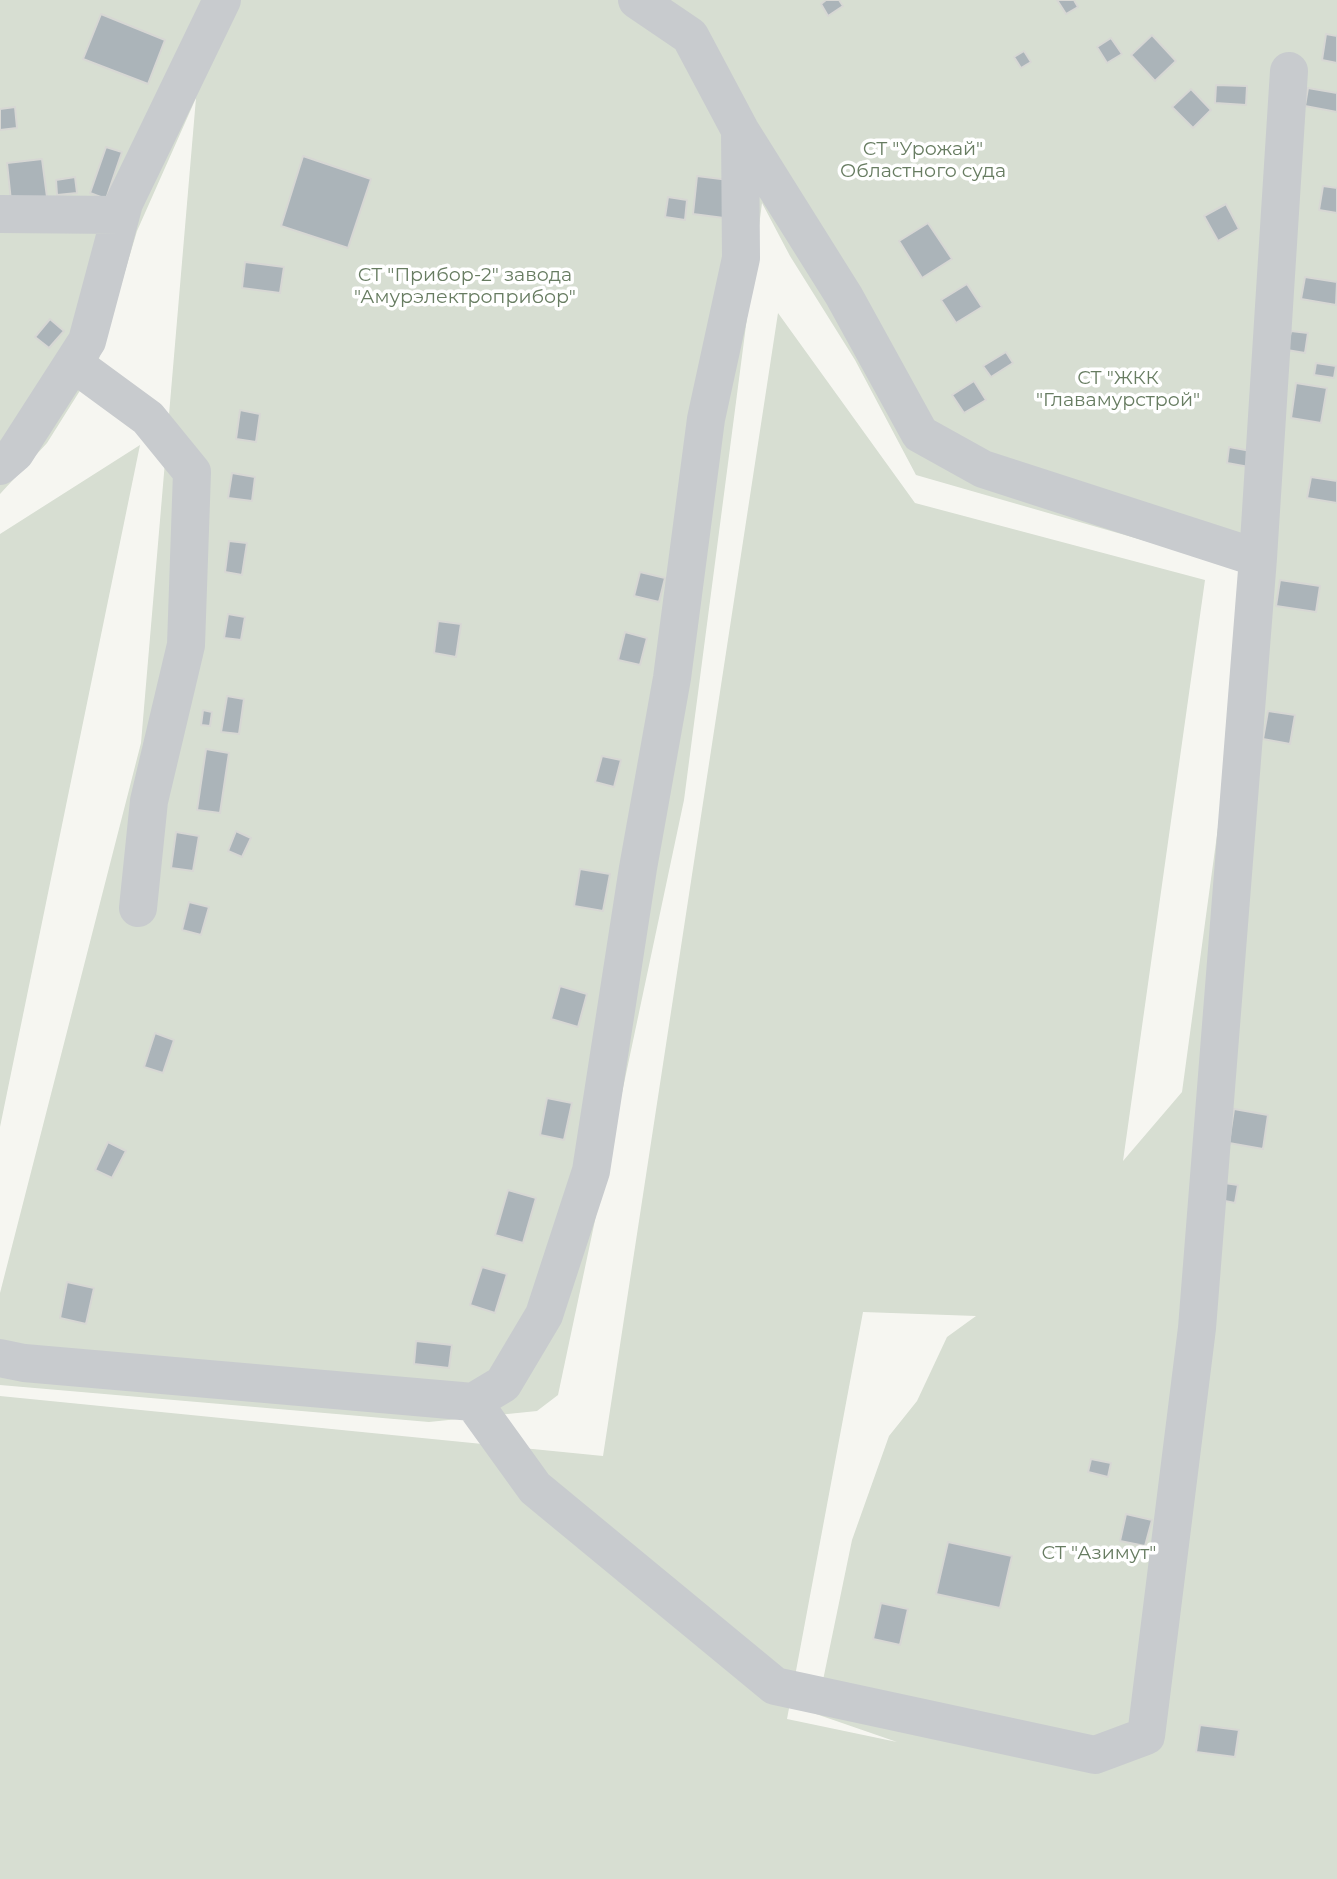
<!DOCTYPE html>
<meta charset="utf-8">
<style>
body{margin:0}
canvas{display:block;background:#f6f6f1}
</style>
<canvas width="1337" height="1879"></canvas>
<script>
const g = document.querySelector('canvas').getContext('2d');
g.lineJoin = 'round';
function paint(path, color) {
  g.fillStyle = color;
  g.fill(path, 'evenodd');
}
function strokePath(path, color, width, dash) {
  g.strokeStyle = color;
  g.lineWidth = width;
  g.lineCap = dash ? 'butt' : 'round';
  g.setLineDash(dash || []);
  g.stroke(path);
}
function write(font, color, halo, rows, align = 'center') {
  g.font = font + ' Montserrat,sans-serif';
  g.lineWidth = 7;
  g.setLineDash([]);
  g.textBaseline = 'middle';
  g.strokeStyle = halo;
  g.fillStyle = color;
  for (const [text, x, y, turn = 0] of rows) {
    g.save();
    g.translate(x, y);
    g.rotate((+turn || 0) * Math.PI / 180);
    g.textAlign = isNaN(turn) ? turn : align;
    if (halo) g.strokeText(text, 0, 0);
    g.fillText(text, 0, 0);
    g.restore();
  }
}
paint(new Path2D(`
 M0,0H1337V1879H0V1396L603,1456L778,313L915,503L1205,580L1123,1161L1182,1092L1225,776L1243,569L916,475L855,360L790,256L762,203L684,800L558,1395L537,1411L429,1422L0,1385V1293L141,743L196,98L137,231L98,362L47,443L0,494ZM863,1312L976,1316L947,1337L917,1401L889,1436L852,1540L816,1714L897,1742L787,1719Z
 M140,445L0,1127V534Z`), '#d7ded2');
const building = new Path2D(`
 M826,0H839L843,6L828,16L821,4Z
 M1057,0H1074L1078,7L1066,14Z
 M101,14L165,40L148,84L83,59Z
 M1326,34L1337,36V63L1322,60Z
 M1152,35L1176,61L1155,81L1131,55Z
 M1111,38L1122,54L1107,63L1097,47Z
 M1024,51L1031,62L1021,68L1014,57Z
 M1216,85L1247,86L1246,105L1215,103Z
 M1308,88L1337,93V112L1305,106Z
 M1191,89L1211,110L1193,128L1172,107Z
 M15,107L17,128L0,130V109Z
 M106,147L122,152L106,199L90,193Z
 M303,156L371,179L348,248L281,226Z
 M42,159L47,197L11,201L7,163Z
 M697,176L729,180L724,218L693,214Z
 M75,177L77,193L57,195L56,180Z
 M1323,186L1337,188V213L1319,210Z
 M668,197L687,200L685,220L665,217Z
 M1226,204L1239,229L1218,241L1204,216Z
 M928,223L952,259L922,278L899,241Z
 M245,262L284,267L280,293L242,288Z
 M1305,277L1337,282L1336,305L1301,299Z
 M967,284L982,307L956,323L941,300Z
 M50,319L64,331L49,348L35,337Z
 M1291,331L1308,333L1305,353L1287,350Z
 M1006,352L1013,363L991,377L983,366Z
 M1316,363L1336,366L1334,378L1314,375Z
 M974,381L986,400L964,413L952,395Z
 M1296,383L1327,388L1321,423L1291,418Z
 M240,410L260,414L256,442L236,439Z
 M1229,447L1251,451L1249,467L1227,463Z
 M232,473L255,477L252,501L228,498Z
 M1311,477L1337,481V503L1307,498Z
 M229,541L247,543L242,575L225,572Z
 M640,572L665,578L659,602L634,596Z
 M1280,580L1320,586L1316,612L1276,606Z
 M228,614L245,617L241,640L224,638Z
 M438,621L461,624L456,657L434,653Z
 M625,632L647,638L640,665L618,660Z
 M227,696L244,699L239,734L221,732Z
 M203,710L212,712L210,726L201,725Z
 M1268,711L1295,715L1290,744L1263,739Z
 M206,749L229,753L220,813L197,810Z
 M602,756L621,760L614,787L595,782Z
 M236,831L251,838L242,857L228,851Z
 M176,832L199,836L193,871L171,868Z
 M580,869L610,874L603,911L574,906Z
 M189,902L209,907L201,935L182,930Z
 M560,986L587,994L578,1027L551,1019Z
 M155,1033L174,1040L163,1073L144,1067Z
 M547,1098L572,1103L564,1140L540,1135Z
 M1234,1109L1268,1115L1263,1149L1229,1143Z
 M108,1142L126,1151L112,1178L95,1170Z
 M1218,1182L1238,1185L1235,1203L1215,1199Z
 M508,1190L536,1198L523,1243L495,1235Z
 M482,1267L507,1274L495,1313L470,1305Z
 M67,1282L94,1288L86,1324L60,1318Z
 M416,1341L452,1345L449,1368L414,1364Z
 M1091,1459L1111,1463L1108,1477L1088,1472Z
 M1126,1514L1152,1520L1145,1546L1120,1541Z
 M948,1542L1012,1556L1000,1608L936,1594Z
 M881,1603L908,1609L900,1645L873,1639Z
 M1200,1725L1239,1730L1235,1757L1196,1752Z`);
paint(building, '#abb4b9');
strokePath(building, '#d7d7d4', 2);
strokePath(new Path2D(`
 M637,0L690,36L740,130L844,296L920,434L983,469L1258,558
 M0,214L120,215
 M73,363L148,418L192,472L186,645L149,801L138,908
 M0,466L15,453L87,341L124,203L222,0
 M0,1358L24,1363L473,1402L535,1488L775,1686L1095,1755L1146,1736L1197,1328L1258,558L1289,71
 M473,1402L503,1384L544,1315L591,1171L638,868L672,678L706,419L741,258L740,130`), '#c8cbce', 38);
write('19px', '#677c61', '#fff', [
 ["СТ \"Урожай\"",923,149],
 ["Областного суда",923,171],
 ["СТ \"Прибор-2\" завода",465,275],
 ["\"Амурэлектроприбор\"",465,297],
 ["СТ \"ЖКК",1118,378],
 ["\"Главамурстрой\"",1118,400],
 ["СТ \"Азимут\"",1099,1553]
]);
</script>
